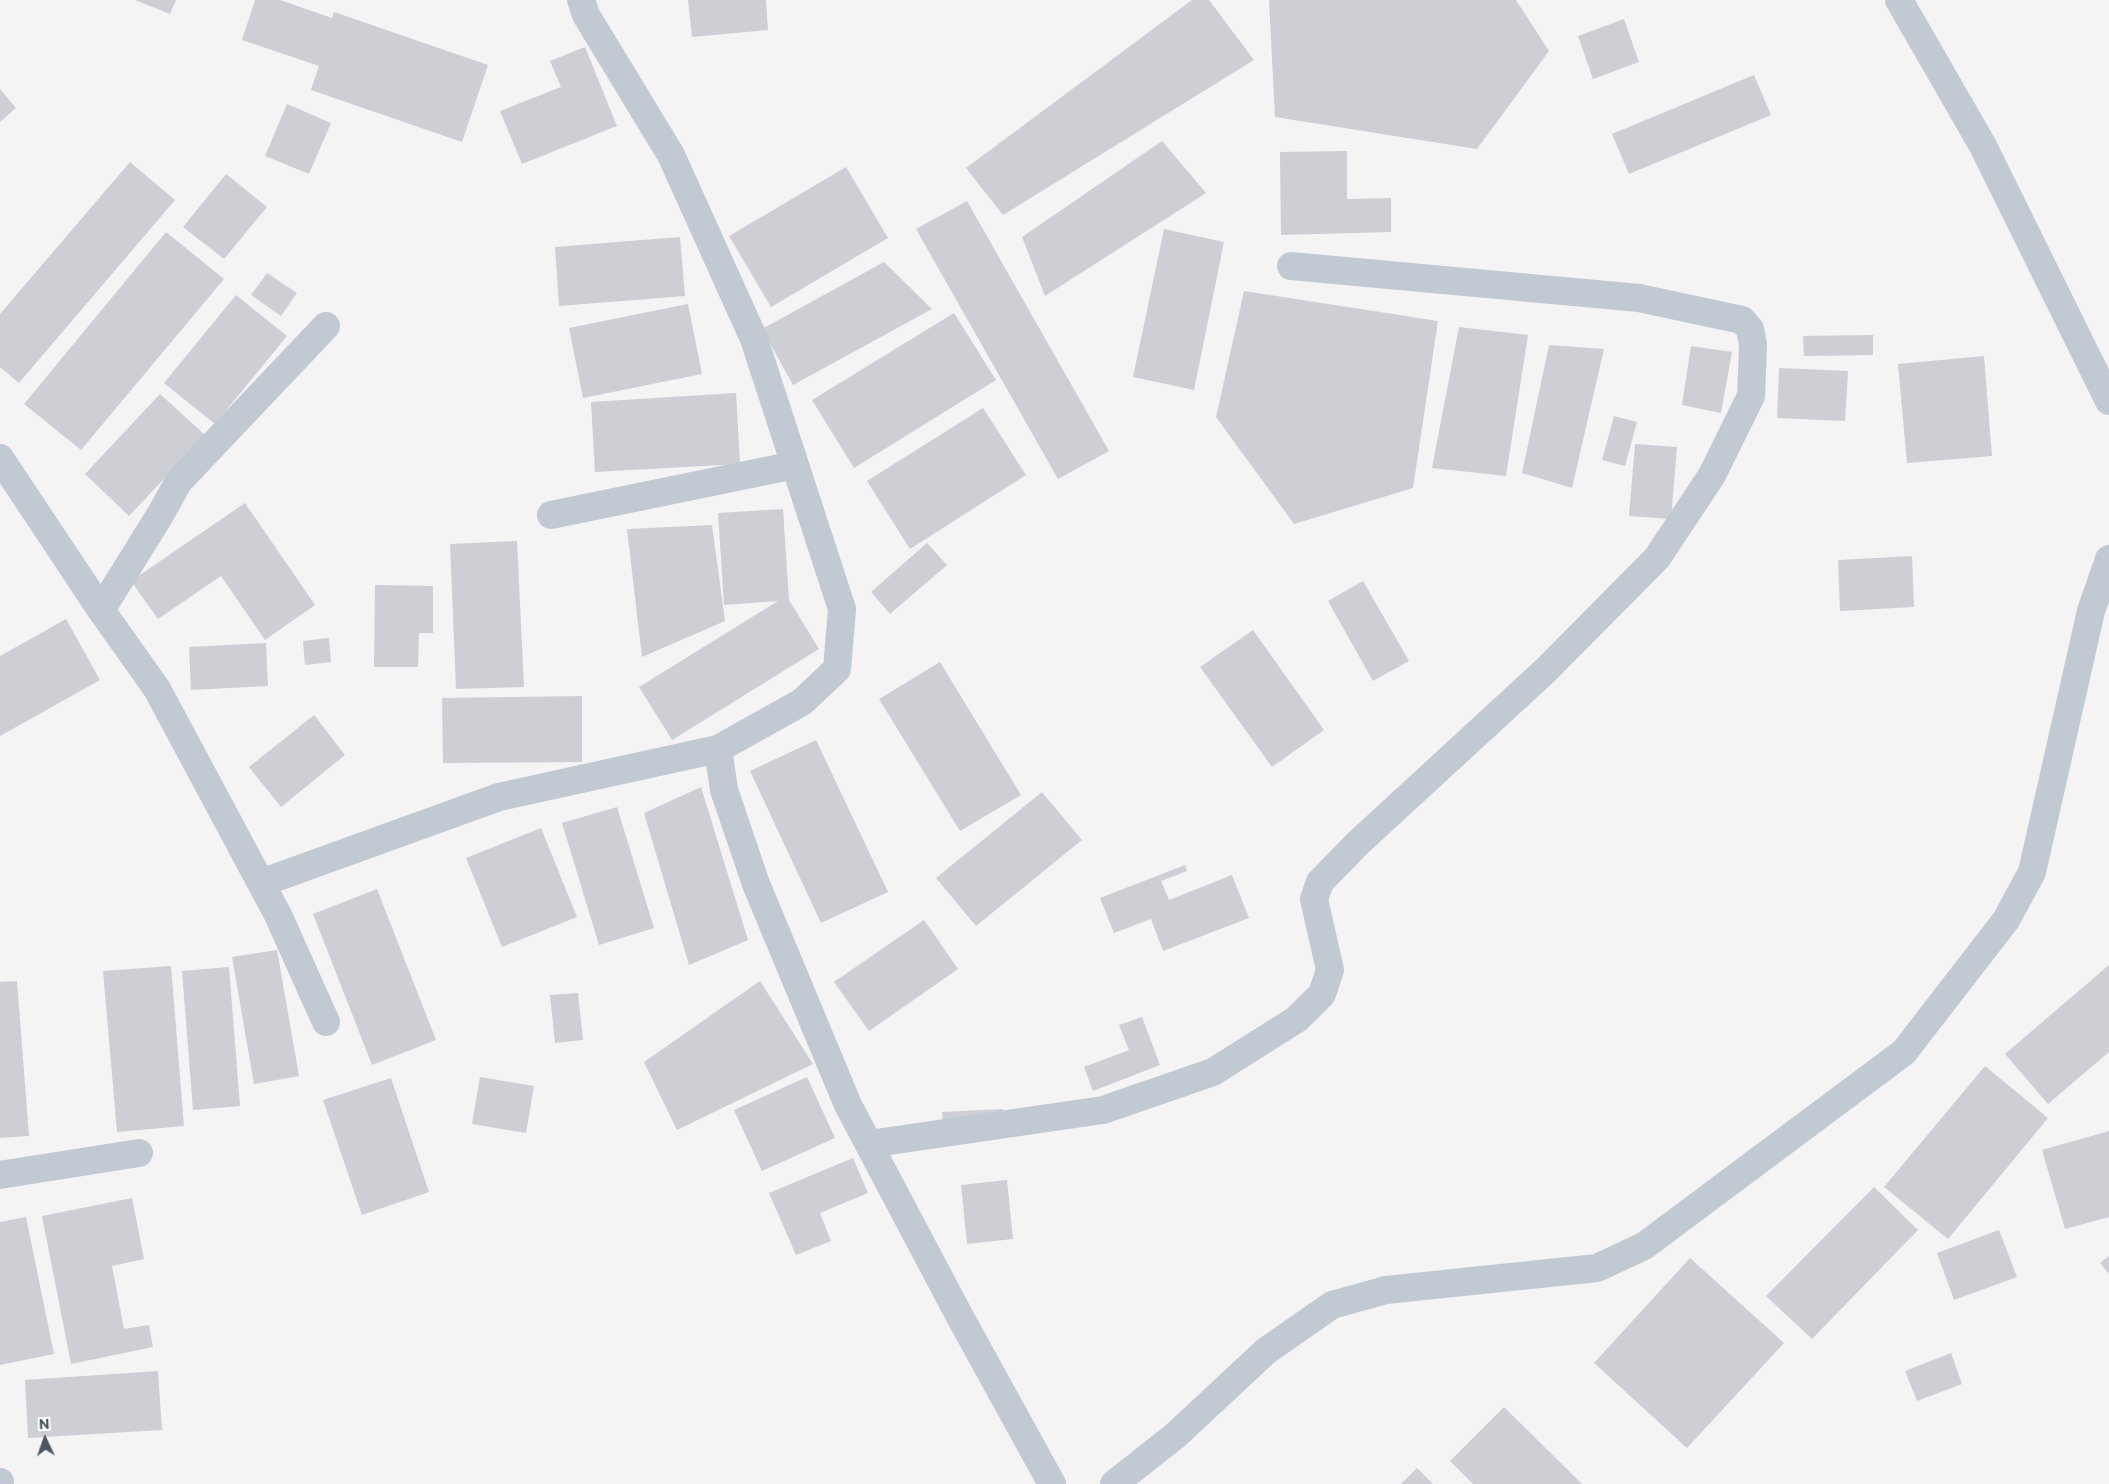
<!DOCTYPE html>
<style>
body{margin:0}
#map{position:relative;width:2109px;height:1484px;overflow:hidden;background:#f5f3f3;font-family:Commissioner,sans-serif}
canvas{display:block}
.north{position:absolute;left:20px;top:1414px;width:50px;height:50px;-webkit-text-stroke:4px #fff;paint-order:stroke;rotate:357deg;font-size:14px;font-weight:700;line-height:20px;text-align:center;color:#4a5661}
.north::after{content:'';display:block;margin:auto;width:18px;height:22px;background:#4a5661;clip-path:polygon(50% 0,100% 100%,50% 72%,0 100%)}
</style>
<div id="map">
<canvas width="2109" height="1484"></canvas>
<div class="north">N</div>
</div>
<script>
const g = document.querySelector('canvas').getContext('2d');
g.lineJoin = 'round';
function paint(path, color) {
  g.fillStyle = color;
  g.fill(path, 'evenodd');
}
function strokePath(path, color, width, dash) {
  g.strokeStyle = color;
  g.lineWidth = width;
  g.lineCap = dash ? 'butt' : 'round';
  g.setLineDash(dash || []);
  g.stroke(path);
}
paint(new Path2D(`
 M135,0H176L170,14Z
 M255,0H280L332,18L334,12L488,65L462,142L311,90L319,66L242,40Z
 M688,0H766L768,30L692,37Z
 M1192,0H1209L1254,60L1003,215L966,168Z
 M1269,0H1516L1549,51L1477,149L1275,117Z
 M1624,19L1639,62L1593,79L1578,36Z
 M585,47L617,126L522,164L500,111L561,87L550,61Z
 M1754,75L1771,115L1629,174L1612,134Z
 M0,89L16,108L0,122Z
 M287,104L331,123L309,174L265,156Z
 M1162,141L1206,193L1045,296L1022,237Z
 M1347,151V199L1391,198V232L1281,235L1280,152Z
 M130,162L175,200L19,383L0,367V314Z
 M846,167L888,238L771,307L729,236Z
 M226,174L267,207L224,259L183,227Z
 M967,201L1109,451L1058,479L916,229Z
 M1164,229L1224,242L1194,390L1133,377Z
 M166,232L224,279L81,450L24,404Z
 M680,237L685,296L559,306L555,247Z
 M884,262L932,309L793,385L762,329Z
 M267,273L297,293L281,316L251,295Z
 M1244,291L1438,321L1413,488L1294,524L1216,417Z
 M236,295L287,336L215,424L164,383Z
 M688,304L702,374L583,398L569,328Z
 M954,313L996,380L854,468L812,400Z
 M1459,327L1528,335L1506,476L1432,468Z
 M1873,335V355L1804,356L1803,336Z
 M1549,345L1604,349L1572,488L1522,473Z
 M1691,346L1732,352L1721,413L1682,405Z
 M1984,356L1992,456L1907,463L1898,364Z
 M1779,368L1848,371L1845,421L1777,418Z
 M736,393L740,464L595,472L591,402Z
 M160,394L205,435L129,516L85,474Z
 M983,408L1026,475L910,549L867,481Z
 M1614,416L1637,422L1625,466L1602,460Z
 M1635,444L1677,447L1671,519L1629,516Z
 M245,503L315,605L265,640L221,576L158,619L131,581Z
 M783,509L789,600L819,649L672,740L639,687L778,601L724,605L718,513Z
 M712,525L725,621L642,657L627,529Z
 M517,541L524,687L456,689L450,544Z
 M927,543L947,565L890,614L871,592Z
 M1912,556L1914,607L1840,611L1838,560Z
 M1363,581L1409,661L1373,681L1328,601Z
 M375,585L433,586V633H419L418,667H374Z
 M66,619L100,680L0,736V656Z
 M1253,630L1324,730L1272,767L1200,667Z
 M329,638L331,662L305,665L303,641Z
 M266,643L268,686L191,690L189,647Z
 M940,662L1021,795L960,831L879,699Z
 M582,696V762L443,763L442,698Z
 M314,715L345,755L281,807L249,767Z
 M816,740L888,892L821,923L750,771Z
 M701,787L748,940L689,965L644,813Z
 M1042,792L1082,840L976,926L936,878Z
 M617,807L654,928L599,945L562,823Z
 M541,828L577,917L502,947L466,858Z
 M1185,865L1187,871L1161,881L1169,900L1232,875L1249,918L1163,951L1151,919L1114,933L1100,898Z
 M377,889L436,1040L372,1065L313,914Z
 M924,920L958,969L869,1031L834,982Z
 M277,950L299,1076L254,1084L232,957Z
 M2109,965V1052L2048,1104L2005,1054Z
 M171,966L184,1126L117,1132L103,971Z
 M229,967L240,1106L193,1110L182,971Z
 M17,981L29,1136L0,1138V982Z
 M760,981L813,1064L677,1130L644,1062Z
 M578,993L583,1040L555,1043L550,995Z
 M1142,1017L1160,1065L1093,1091L1084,1067L1129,1050L1119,1025Z
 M1985,1066L2048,1118L1948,1239L1884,1187Z
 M480,1077L534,1086L526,1133L472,1124Z
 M807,1077L835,1138L762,1171L734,1110Z
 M391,1078L429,1192L362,1215L323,1100Z
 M1003,1109L1005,1135L944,1138L942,1112Z
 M2109,1131V1217L2065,1229L2042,1150Z
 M853,1158L868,1193L820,1213L831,1241L796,1255L769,1193Z
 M1007,1180L1013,1239L967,1244L961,1185Z
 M1874,1187L1918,1230L1812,1339L1766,1296Z
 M132,1198L144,1259L112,1266L124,1329L149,1325L153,1347L71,1364L42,1216Z
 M26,1217L54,1354L0,1365V1222Z
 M1999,1230L2017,1277L1954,1300L1937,1253Z
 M2109,1256V1274L2100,1263Z
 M1690,1258L1784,1343L1687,1448L1594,1363Z
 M1951,1353L1962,1384L1917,1401L1905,1371Z
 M158,1371L162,1430L28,1438L25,1380Z
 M1504,1407L1582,1484H1473L1450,1461Z
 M1417,1468L1433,1484H1401Z`), '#cdcfd5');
strokePath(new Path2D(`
 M581,0L586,15L671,155L754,339L842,609L837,669L802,702L718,749L724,790L756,884L848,1105L959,1315L1052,1484
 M1899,0L1983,146L2109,401
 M0,458L101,610L157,689L278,915L326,1022
 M551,515L795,465
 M101,610L160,515L179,481L326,326
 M261,883L499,797L718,749
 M869,1144L1103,1110L1213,1072L1297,1019L1322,994L1330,970L1314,899L1320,882L1358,843L1545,671L1657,558L1712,475L1751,396L1753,345L1750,329L1742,320L1639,298L1291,266
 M0,1175L139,1153
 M0,1482V1484
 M1114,1484L1176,1435L1266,1351L1332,1305L1386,1290L1597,1268L1644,1246L1904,1052L2006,920L2032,872L2091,611L2109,559`), '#c1cad2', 28);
</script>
